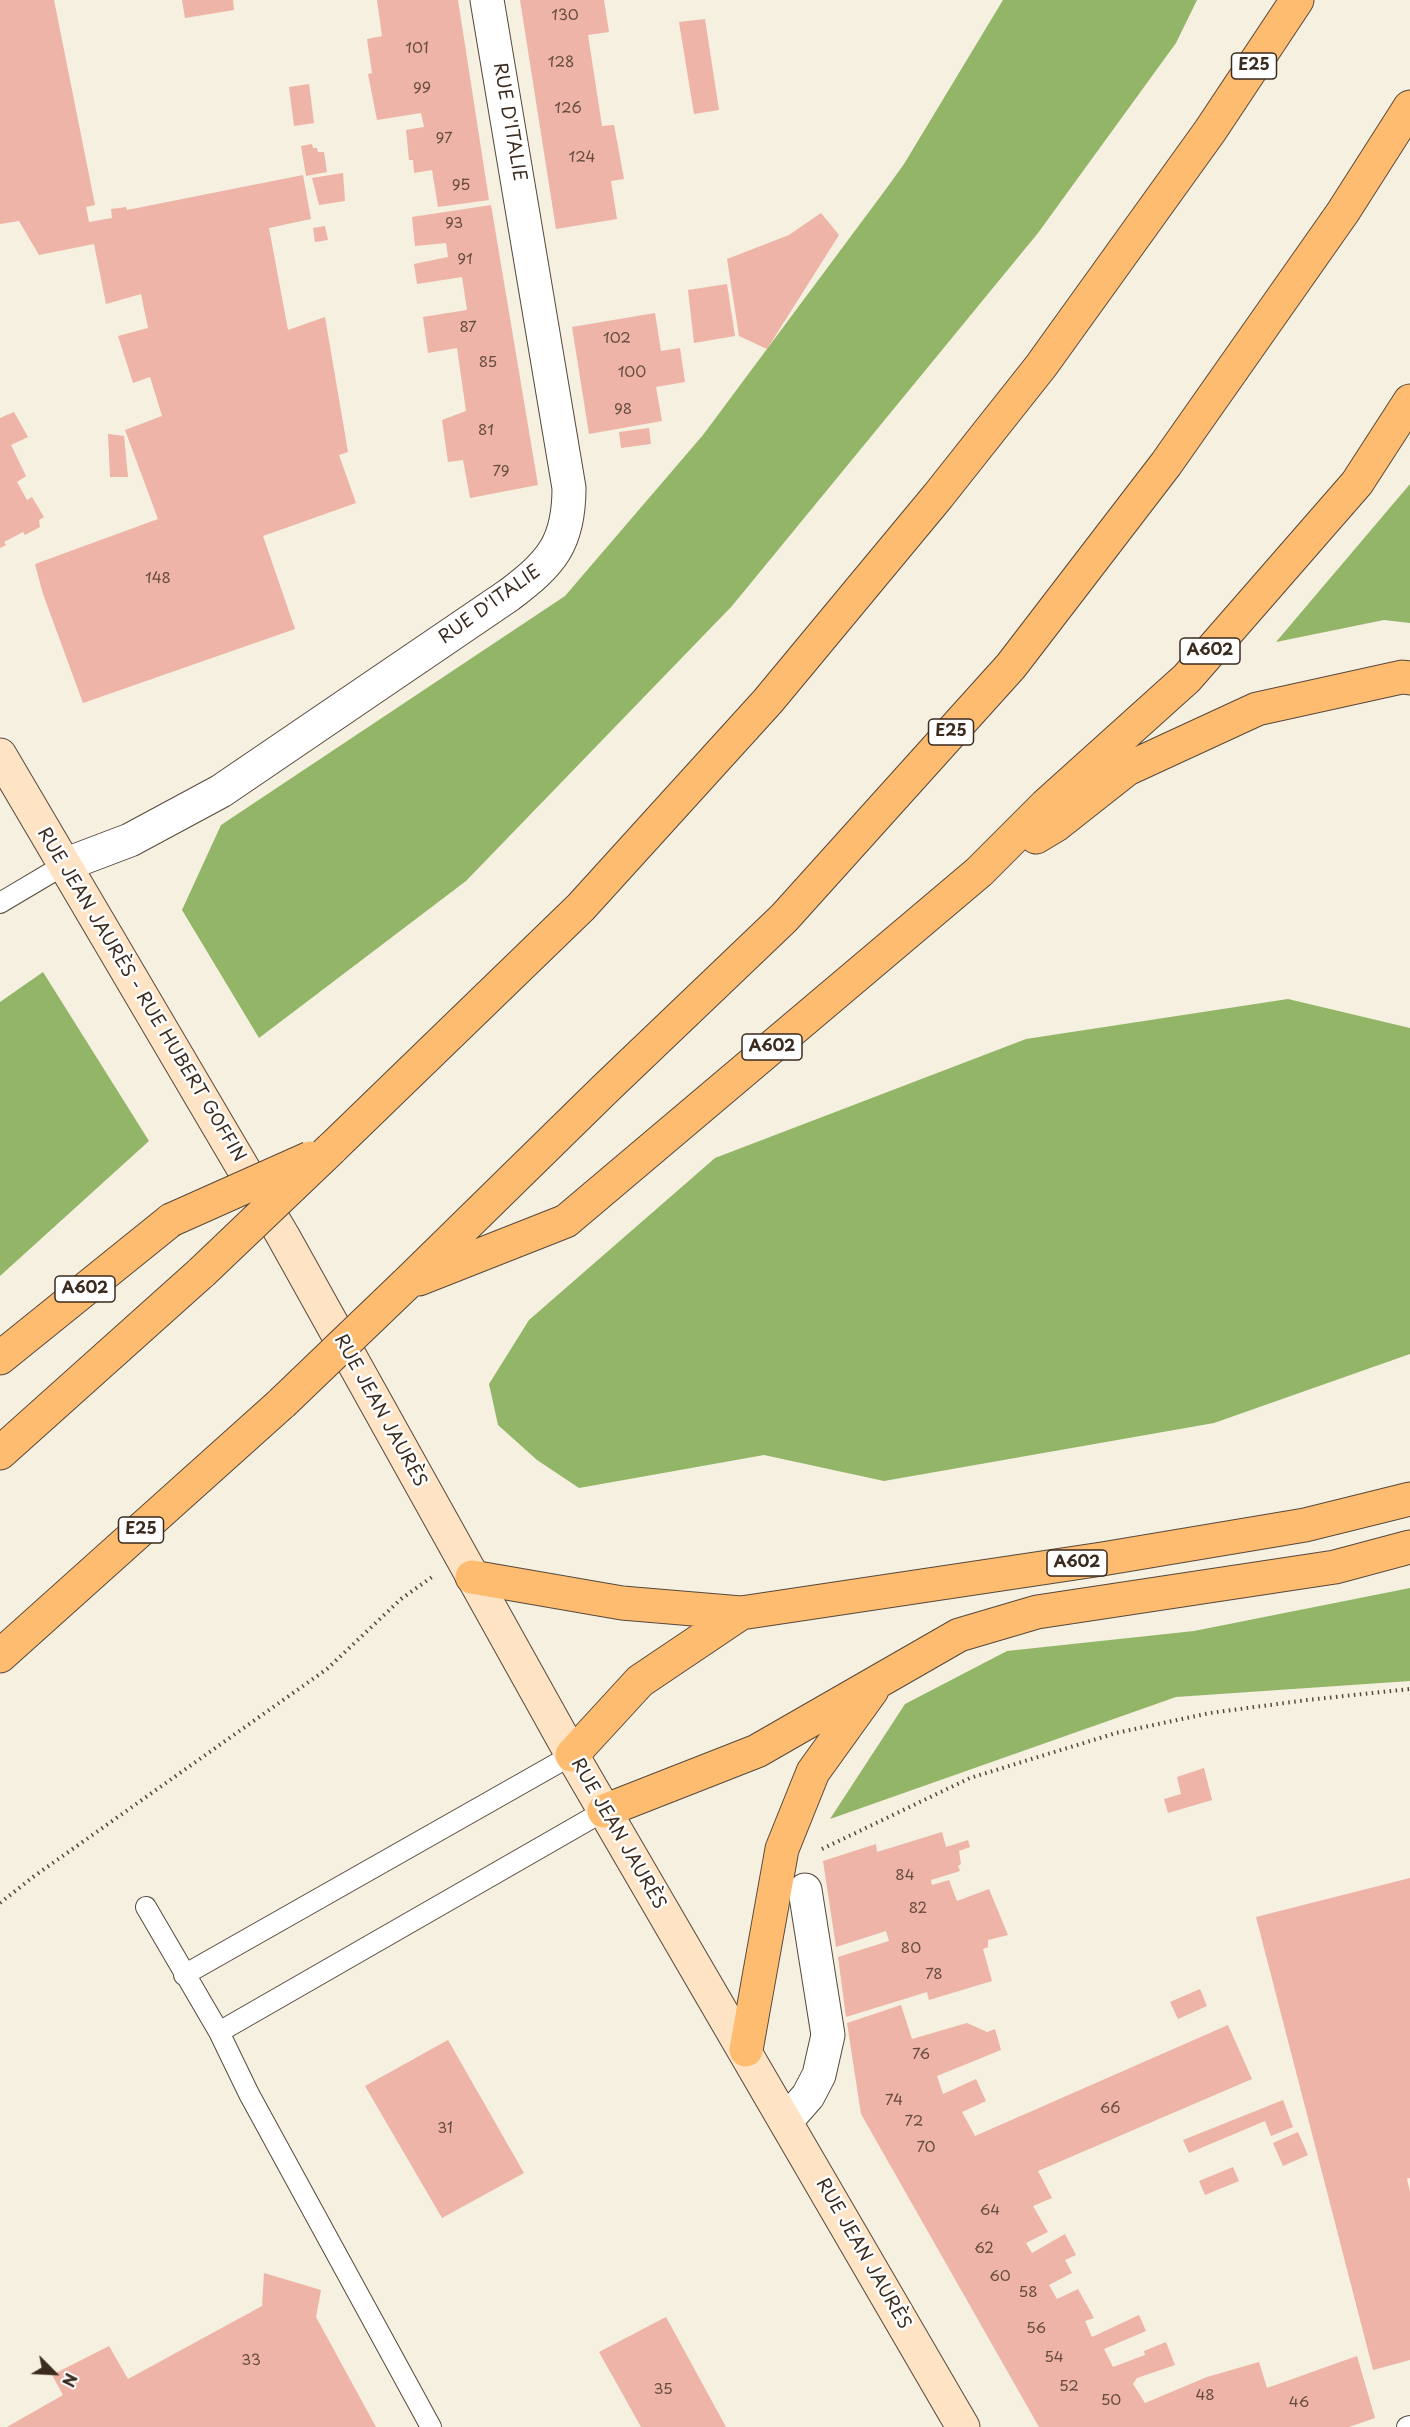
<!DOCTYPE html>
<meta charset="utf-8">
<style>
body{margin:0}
#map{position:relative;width:1410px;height:2427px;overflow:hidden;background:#f5f0df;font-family:"Playpen Sans",sans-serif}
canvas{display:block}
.north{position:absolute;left:24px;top:2343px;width:60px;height:60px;-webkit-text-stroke:4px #fff;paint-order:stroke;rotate:114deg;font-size:16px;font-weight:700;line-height:24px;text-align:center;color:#3b2a1e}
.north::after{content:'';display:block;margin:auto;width:21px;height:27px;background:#3b2a1e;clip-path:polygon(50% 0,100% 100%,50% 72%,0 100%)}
</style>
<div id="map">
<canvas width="1410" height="2427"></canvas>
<div class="north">N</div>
</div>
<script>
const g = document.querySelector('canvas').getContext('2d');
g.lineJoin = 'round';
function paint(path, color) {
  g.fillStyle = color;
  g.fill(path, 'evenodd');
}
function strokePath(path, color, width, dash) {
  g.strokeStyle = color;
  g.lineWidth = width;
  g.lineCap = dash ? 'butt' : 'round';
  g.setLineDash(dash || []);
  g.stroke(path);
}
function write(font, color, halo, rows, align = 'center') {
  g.font = font + ' "Playpen Sans",sans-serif';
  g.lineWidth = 5;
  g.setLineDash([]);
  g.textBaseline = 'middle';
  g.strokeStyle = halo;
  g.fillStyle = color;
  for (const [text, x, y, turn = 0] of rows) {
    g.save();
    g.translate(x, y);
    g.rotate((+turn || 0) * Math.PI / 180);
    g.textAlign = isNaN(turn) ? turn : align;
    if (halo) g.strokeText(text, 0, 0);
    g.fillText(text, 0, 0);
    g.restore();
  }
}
paint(new Path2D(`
 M1003,0H1197L1176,43L1038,233L732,606L466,881L259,1038L182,910L221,825L565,596L703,435L886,189L904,164Z
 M1410,484V623L1384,620L1276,642Z
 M43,972L149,1141L0,1276V1002Z
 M1288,999L1410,1028V1354L1214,1423L884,1481L764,1455L579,1488L537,1460L498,1425L489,1384L529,1320L715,1158L1026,1039Z
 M1410,1588V1681L1176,1697L830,1819L905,1704L1007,1651L1194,1631Z`), '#93b568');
paint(new Path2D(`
 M0,0H54L95,205L86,207L89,222L112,218L111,209L126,207L127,210L303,175L311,219L269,228L288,330L325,317L348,452L339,455L356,503L263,536L295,629L83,703L43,594L35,564L158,519L125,430L162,416L150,377L133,383L118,336L148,328L141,294L106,304L94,244L39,255L19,221L0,224Z
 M182,0H233L234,10L185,18Z
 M377,0H458L489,200L438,207L432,170L414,173L413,160H409L406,130L424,127L421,113L377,120L368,74L372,73L367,39L382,36Z
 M520,0H604L609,32L588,35L602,126L614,125L624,179L611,181L617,219L556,229Z
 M705,19L719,110L694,114L679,22Z
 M309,84L314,123L294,126L289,87Z
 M312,144L313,148H317L318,152H324L327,172L306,176L301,146Z
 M343,173L345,201L319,205L312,178Z
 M491,205L538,485L470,498L463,460L448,462L442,420L466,411L457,348L428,353L423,317L467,310L462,277L417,284L414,264L448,257L446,243L415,246L412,217Z
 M821,213L839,235L767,349L739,336L727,259L789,235Z
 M325,226L328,240L315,242L313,228Z
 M727,284L735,336L694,343L688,290Z
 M655,313L661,351L680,348L685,382L656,387L662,421L589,434L572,327Z
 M14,412L28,437L11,445L26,476L17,482L27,500L32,497L44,517L39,520L40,527L25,535L23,532L4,542L6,545L0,548V418Z
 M649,428L651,444L621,448L619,432Z
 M108,434L124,436L128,477H110Z
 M1204,1768L1212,1800L1168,1813L1164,1799L1181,1794L1177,1777Z
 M942,1832L946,1847L968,1840L970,1847L959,1851L961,1864L958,1866L960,1871L931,1880L932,1885L949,1880L957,1901L989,1889L1008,1935L988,1940V1947L983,1949L992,1981L929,2000L927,1992L846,2017L838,1957L889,1941L886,1931L836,1947L823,1861L876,1844L877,1852Z
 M1410,1878V2178L1407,2179L1410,2192V2360L1373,2370L1256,1917Z
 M1200,1989L1207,2006L1178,2019L1170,2002Z
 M901,2005L912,2039L967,2023L987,2032L995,2029L1001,2050L937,2076L943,2094L976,2079L986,2101L962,2112L975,2136L1228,2025L1252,2079L1038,2171L1052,2198L1033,2206L1048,2232L1026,2243L1032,2253L1065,2234L1076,2255L1065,2260L1072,2273L1049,2285L1057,2299L1078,2289L1094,2318L1085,2321L1092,2337L1139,2315L1146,2331L1104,2349L1113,2367L1145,2355L1144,2351L1166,2342L1175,2365L1137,2378L1133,2384L1145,2403L1207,2377L1259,2362L1267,2388L1357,2356L1375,2418L1349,2427H1039L861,2114L847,2023Z
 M448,2040L524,2173L442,2218L365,2086Z
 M1283,2100L1293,2127L1271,2136L1265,2121L1189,2153L1183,2140Z
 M1298,2132L1308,2155L1283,2166L1273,2143Z
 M1233,2167L1239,2181L1205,2195L1199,2181Z
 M264,2273L321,2290L316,2317L376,2427H7L63,2395L52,2375L109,2346L128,2379L262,2306Z
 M666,2317L726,2427H641L599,2352Z`), '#edb4a7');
const lane = new Path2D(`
 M0,903L64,865
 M146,1907L219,2032L249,2094L431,2427
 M184,1975L572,1755
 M219,2032L604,1811
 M1407,2427L1410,2426`);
const street = new Path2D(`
 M64,865L130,840L221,791L509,595C551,563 569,544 569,488L487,0
 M784,2118L794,2112L808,2096L819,2075L828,2035L805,1890`);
const secondary = new Path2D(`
 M0,755L283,1236L572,1755L963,2427`);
const highway = new Path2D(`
 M1036,837L1056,825L1127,769L1257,709L1402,677L1410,678
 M331,1149L581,907L768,701L938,496L1041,366L1210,131L1297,0
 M419,1279L566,1221L979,872L1046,805L1187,678L1357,483L1410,401
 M406,1284L605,1089L784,918L1011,666L1166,464L1343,212L1410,107
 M0,1358L171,1220
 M0,1453L202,1272
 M472,1577L622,1603L741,1613L1102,1559L1305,1525L1410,1499
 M0,1656L282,1403
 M572,1755L640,1681L741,1613
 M604,1811L757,1751L959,1635L1037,1612L1335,1567L1410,1547
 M746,2050L782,1849L813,1772L872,1690`);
strokePath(lane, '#57483b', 22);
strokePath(street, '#57483b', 35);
strokePath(secondary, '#57483b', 35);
strokePath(highway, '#57483b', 35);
strokePath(new Path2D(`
 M822,1849L970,1778L1116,1733L1210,1713L1307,1700L1410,1689
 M0,1903L33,1877L327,1669L401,1599L432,1577`), '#57483b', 4, [1.5, 4.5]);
strokePath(lane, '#fff', 20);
strokePath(street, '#fff', 33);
strokePath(secondary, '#fee4c5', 33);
strokePath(highway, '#fdbc6f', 33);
const highwayBridge = new Path2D(`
 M171,1220L310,1158
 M202,1272L331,1149
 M282,1403L406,1284`);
strokePath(highwayBridge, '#57483b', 35, []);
strokePath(highwayBridge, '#fdbc6f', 33);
write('15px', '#684c40', null, [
 ["130",565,16],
 ["101",417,49],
 ["128",561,63],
 ["99",422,89],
 ["126",568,109],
 ["97",444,139],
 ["124",582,158],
 ["95",461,186],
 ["93",454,224],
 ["91",465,260],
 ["87",468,328],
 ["102",617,339],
 ["85",488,363],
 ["100",632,373],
 ["98",623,410],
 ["81",486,431],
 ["79",501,472],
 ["148",158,579],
 ["84",905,1876],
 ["82",918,1909],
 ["80",911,1949],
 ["78",934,1975],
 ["76",921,2055],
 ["74",894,2101],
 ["66",1110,2109],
 ["72",914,2122],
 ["31",445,2129],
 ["70",926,2148],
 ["64",990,2211],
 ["62",984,2249],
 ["60",1000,2277],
 ["58",1028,2293],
 ["56",1036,2329],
 ["54",1054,2358],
 ["33",251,2361],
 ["52",1069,2387],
 ["35",663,2390],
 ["48",1205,2396],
 ["50",1111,2401],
 ["46",1299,2403]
]);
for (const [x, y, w] of [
 [1254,66,45],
 [1210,651,60],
 [951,732,45],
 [772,1047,60],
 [85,1289,60],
 [141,1530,45],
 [1077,1563,60]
]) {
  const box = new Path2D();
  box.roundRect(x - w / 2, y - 13, w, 26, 4.5);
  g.fillStyle = '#fff';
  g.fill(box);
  strokePath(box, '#3b2a1e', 1.5);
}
write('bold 16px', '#3b2a1e', null, [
 ["E25",1254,66],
 ["A602",1210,651],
 ["E25",951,732],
 ["A602",772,1047],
 ["A602",85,1289],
 ["E25",141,1530],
 ["A602",1077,1563]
]);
write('18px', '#3b2a1e', '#fff', [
 ["RUE D'ITALIE",509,122,80],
 ["RUE D'ITALIE",490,605,-36],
 ["RUE JEAN JAURÈS - RUE HUBERT GOFFIN",141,995,59],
 ["RUE JEAN JAURÈS",380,1411,61],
 ["RUE JEAN JAURÈS",618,1834,60],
 ["RUE JEAN JAURÈS",863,2254,60]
]);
</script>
